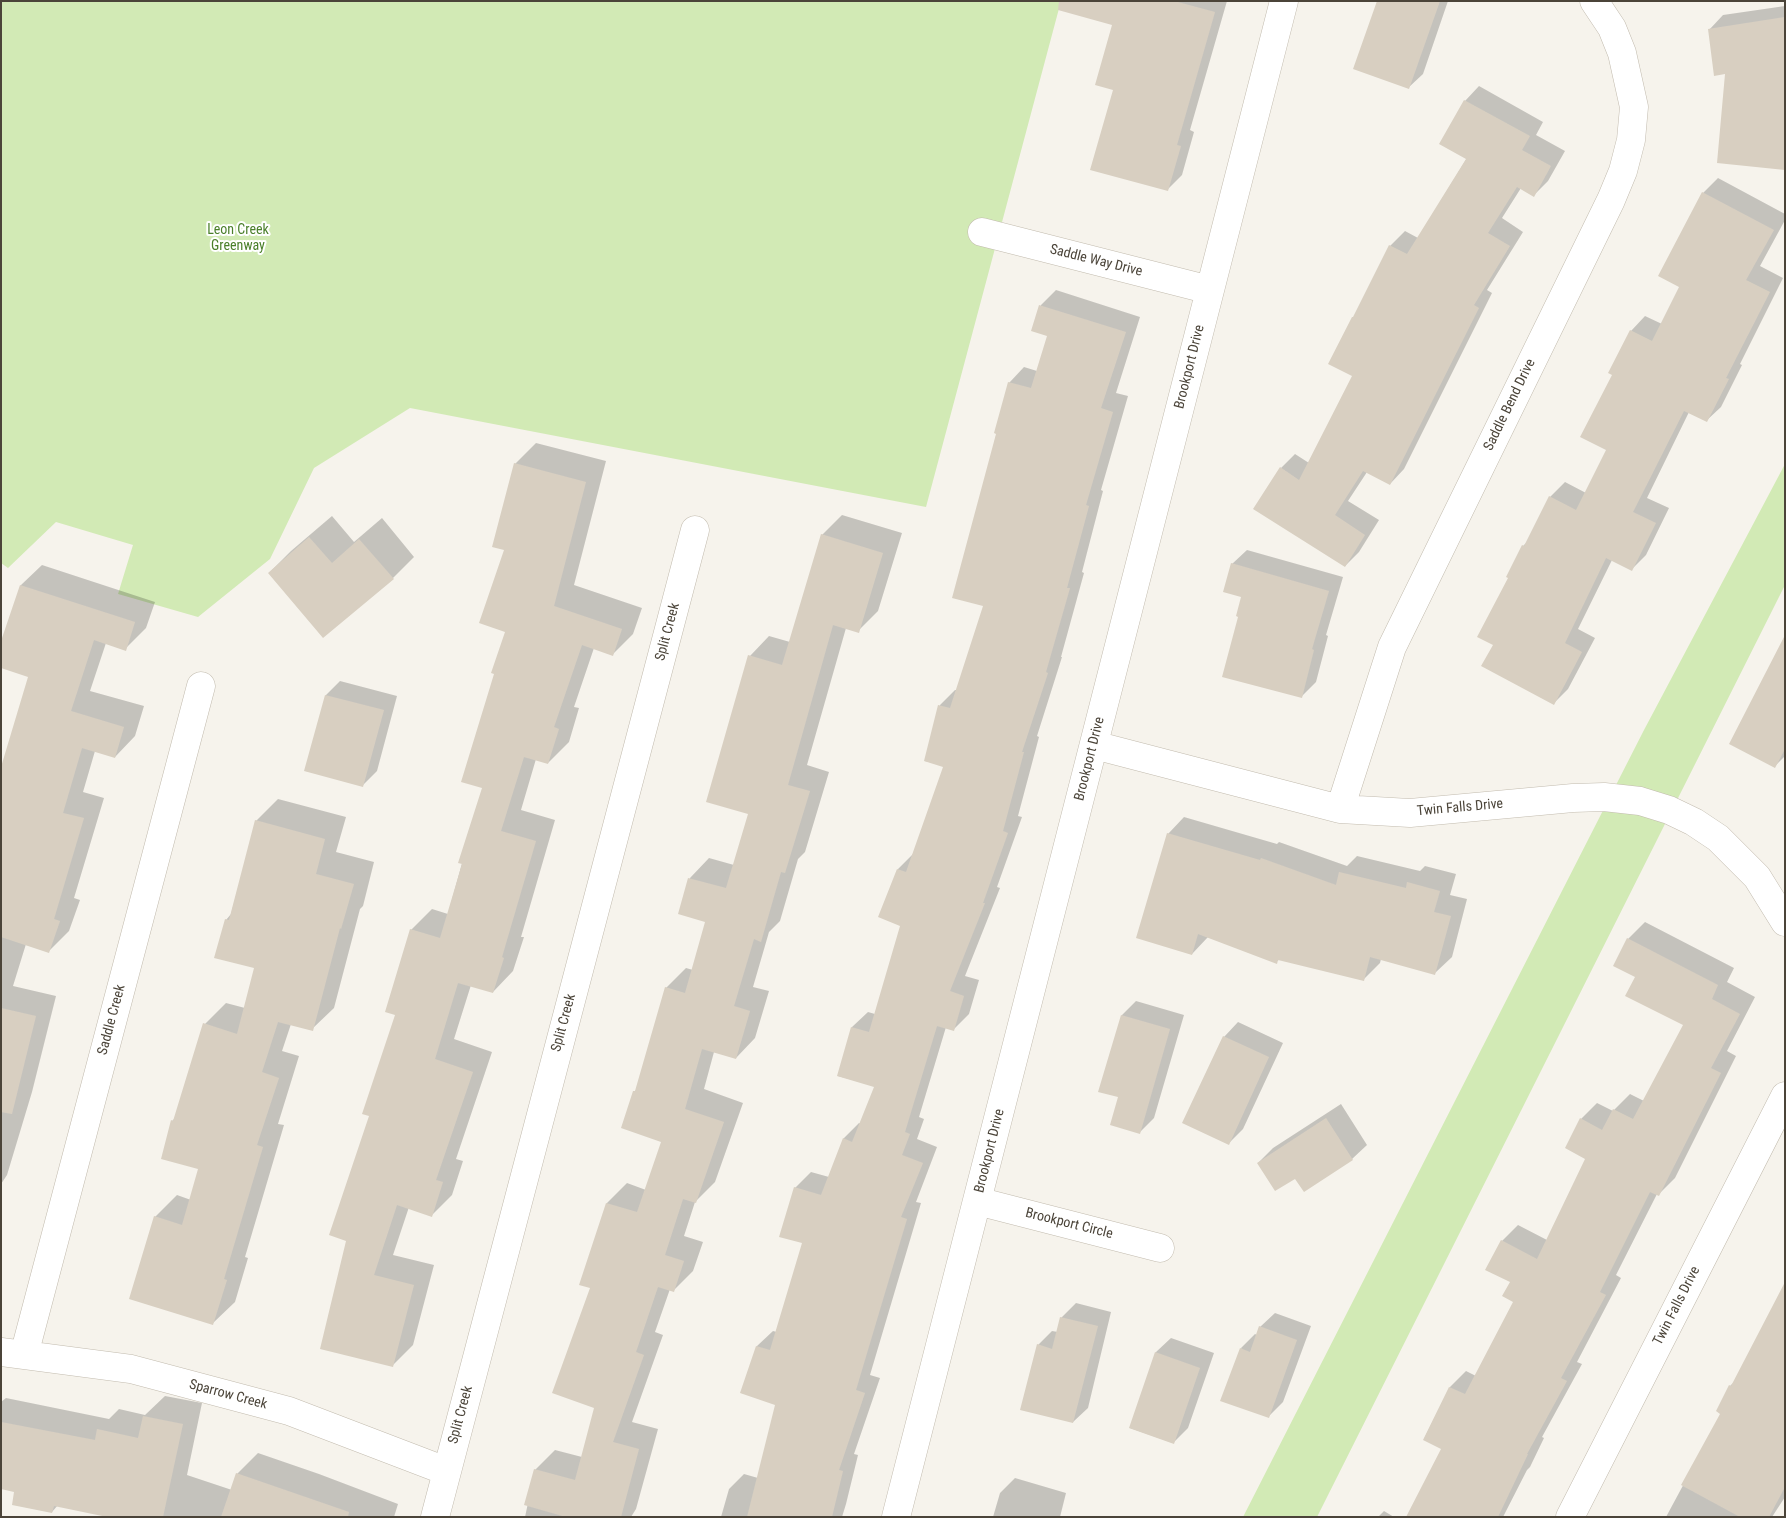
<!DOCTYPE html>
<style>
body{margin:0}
#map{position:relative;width:1786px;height:1518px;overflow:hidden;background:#f6f3ec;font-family:"Roboto Condensed",sans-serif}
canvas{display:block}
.frame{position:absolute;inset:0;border:2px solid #4b4439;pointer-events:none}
</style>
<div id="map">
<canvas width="1786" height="1518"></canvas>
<div class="frame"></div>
</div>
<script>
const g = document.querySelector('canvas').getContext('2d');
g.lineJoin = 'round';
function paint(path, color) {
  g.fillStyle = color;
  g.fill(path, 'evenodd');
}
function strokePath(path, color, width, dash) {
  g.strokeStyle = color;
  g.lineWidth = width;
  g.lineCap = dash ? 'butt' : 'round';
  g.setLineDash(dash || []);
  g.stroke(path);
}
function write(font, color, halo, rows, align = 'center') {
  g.font = font + ' "Roboto Condensed",sans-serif';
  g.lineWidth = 4;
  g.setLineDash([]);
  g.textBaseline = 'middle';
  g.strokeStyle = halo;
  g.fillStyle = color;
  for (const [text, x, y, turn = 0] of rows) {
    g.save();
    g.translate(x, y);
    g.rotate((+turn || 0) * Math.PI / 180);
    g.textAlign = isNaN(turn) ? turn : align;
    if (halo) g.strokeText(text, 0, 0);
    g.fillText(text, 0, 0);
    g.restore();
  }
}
paint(new Path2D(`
 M1,1H1061L926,507L410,408L314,468L270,559L198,617L118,594L133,545L56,522L8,568L1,563Z
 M1785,464V585L1317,1517H1243L1644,730Z`), '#d2eab5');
paint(new Path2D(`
 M1098,1H1227L1190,130L1194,132L1182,175L1168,189L1114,89L1113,24Z
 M1378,1H1448L1423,74L1408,88Z
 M1785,6V64L1709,30L1723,15Z
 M1479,86L1543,122L1536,135L1565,151L1548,181L1534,195L1521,188L1502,218L1523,232L1487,290L1492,293L1404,469L1390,484L1367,472L1348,501L1379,520L1359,552L1345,566L1281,468L1295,454L1309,463L1353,376L1390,246L1405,231L1418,238L1467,158L1465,101Z
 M1718,178L1785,214V220L1760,266L1783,278L1740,364L1742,365L1721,407L1706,421L1689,412L1647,498L1669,508L1646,555L1632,569L1612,560L1578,629L1595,638L1568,689L1553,704L1494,644L1509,577L1523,546L1528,541L1550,497L1565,482L1586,493L1608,450L1614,375L1631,331L1645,316L1662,324L1681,287L1703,193Z
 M1056,290L1140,317L1116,393L1128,396L1101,490L1103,491L1082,572L1084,573L1061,657H1062L1037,736L1039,737L1018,816L1022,817L997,887L1000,888L965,976L979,980L969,1014L954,1029L946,1027L919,1117L924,1119L917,1139L937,1147L916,1202L921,1203L870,1375L880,1378L854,1454L858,1455L846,1504L842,1517H721L729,1489L744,1474L758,1478L777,1404L742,1393L757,1346L773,1331L777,1332L804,1243L795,1188L811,1172L829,1177L844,1138L859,1123L861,1124L875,1086L838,1076L852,1027L868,1012L875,1014L902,925L898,869L913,854L945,766L925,761L940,705L955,690H957L985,605L976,517L1009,383L1024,367L1037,371L1048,335L1033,330L1041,305Z
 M536,443L606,461L574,585L642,608L633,634L612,655L594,648L574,707L579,708L569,742L548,763L536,759L521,810L555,820L521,937H524L513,971L493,992L471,985L454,1039L492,1052L456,1159L463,1161L452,1195L432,1215L409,1207L393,1255L434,1265L413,1345L393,1365L348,1240L370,1115L397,1015L411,930L432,909L448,914L483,787L507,631L505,549L515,464Z
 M842,515L902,533L878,611L858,631L846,628L807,765L829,772L805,852L798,859L780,921L769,932L753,987L769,991L755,1038L736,1058L714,1052L704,1089L743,1103L715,1182L695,1202L684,1236L703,1242L693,1271L673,1291L670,1289L655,1332L663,1335L632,1422L658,1429L636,1509L631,1517H525L535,1470L555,1450L582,1457L596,1407L591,1287L581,1284L607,1203L627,1183L646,1190L663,1141L634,1092L637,1089L666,988L686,968L693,970L707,921L679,913L690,878L709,858L734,865L749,813L750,656L769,636L790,642L822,535Z
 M332,516L354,542L382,518L414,557L393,578L269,573L291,551Z
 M1247,550L1343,577L1326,635L1328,636L1316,682L1302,696L1239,616L1243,596L1232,564Z
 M42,565L155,602L146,628L125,649L106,643L90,691L144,706L135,736L115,757L95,751L83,792L104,798L74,898L80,900L69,931L48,952L26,944L13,986L56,996L32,1092L7,1175L1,1184V775L29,676L1,645L21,585Z
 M1785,644V756L1775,766Z
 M340,681L397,696L377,771L363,785L306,771L326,695Z
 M278,799L346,817L336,852L374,862L363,906L360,909L334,1008L312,1029L291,1024L282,1051L299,1056L278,1124L284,1125L245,1257L248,1258L235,1302L213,1323L155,1217L177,1195L191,1200L200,1168L172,1121L175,1118L205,1024L226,1003L245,1008L256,967L226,920L231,914L256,821Z
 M1184,817L1277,844L1279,842L1347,866L1357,856L1420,871L1425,866L1456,874L1450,895L1467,899L1452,957L1435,973L1381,959L1380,963L1363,980L1280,959L1276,962L1208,937L1192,954L1168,834Z
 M1645,922L1734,968L1727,982L1755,997L1727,1051L1736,1056L1675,1178L1658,1195L1657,1194L1616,1275L1621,1278L1577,1362L1582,1364L1542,1437L1544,1438L1530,1467L1527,1470L1503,1517H1408L1443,1448L1424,1439L1450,1387L1466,1371L1476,1376L1515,1302L1502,1241L1518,1225L1547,1240L1587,1158L1581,1119L1597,1103L1613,1111L1630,1094L1644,1101L1684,1025L1636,976L1628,939Z
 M1136,1001L1184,1015L1154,1118L1140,1132L1119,1096L1122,1015Z
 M1238,1022L1283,1043L1243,1129L1229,1143L1224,1037Z
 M1341,1104L1367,1145L1352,1159L1296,1177L1258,1163L1273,1148Z
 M1785,1284V1497L1772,1517H1666L1722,1413L1717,1411L1730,1386L1735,1381Z
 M1076,1303L1111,1312L1088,1408L1073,1422L1038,1345L1052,1331L1058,1332L1061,1318Z
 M1275,1313L1311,1326L1283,1402L1268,1417L1241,1348L1255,1334L1257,1335L1260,1327Z
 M1171,1338L1214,1353L1188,1428L1173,1443L1130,1428L1156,1352Z
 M165,1396L202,1403L187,1475L232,1490L237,1474L258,1453L319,1474L398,1504L394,1517H113L58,1505L52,1512L16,1491L1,1488V1402L6,1398L109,1419L119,1409L145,1415Z
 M1015,1478L1066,1493L1060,1517H993L1000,1493Z
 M1384,1511L1394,1517H1378Z`), '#0003');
paint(new Path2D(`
 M1059,1H1174L1215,12L1177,145L1181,146L1168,191L1090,170L1113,90L1095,85L1112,25L1058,10Z
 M1377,1H1440L1409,89L1353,69Z
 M1785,17V170L1717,163L1725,74L1714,76L1708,29Z
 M1464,100L1530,136L1522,150L1551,166L1534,197L1517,187L1488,233L1510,246L1474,305L1479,308L1390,485L1363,471L1335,515L1365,535L1345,567L1253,509L1280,467L1299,480L1352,376L1328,364L1352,317H1353L1389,245L1407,254L1466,159L1439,144Z
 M1702,192L1774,230L1746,280L1770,292L1726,378L1729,379L1707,422L1684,411L1633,512L1656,523L1632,571L1606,558L1565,643L1582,652L1554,705L1481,666L1493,645L1477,637L1508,578L1506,577L1522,545L1524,546L1549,496L1576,510L1606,450L1580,437L1612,375L1608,373L1630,330L1652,341L1679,287L1658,276Z
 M1039,305L1126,332L1101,408L1113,412L1086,505L1089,506L1067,588H1070L1046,672L1048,673L1022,752H1024L1003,831L1008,833L983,903H985L950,991L964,996L954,1031L937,1026L905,1132L910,1134L902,1155L923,1163L901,1217L907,1219L856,1390L865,1393L839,1470L843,1471L832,1517H747L775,1405L740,1393L756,1346L770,1350L802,1243L779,1237L794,1187L821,1195L843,1138L852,1142L874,1087L837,1076L851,1027L869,1032L900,926L878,917L897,869L906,872L943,767L924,761L938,705L950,708L983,606L952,598L996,434L994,433L1008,382L1031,388L1047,336L1031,331Z
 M514,463L586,482L554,606L622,629L613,656L582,645L554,727L559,729L548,764L524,757L501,831L536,841L502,957L504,958L493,993L458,983L435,1059L473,1072L436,1180L443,1182L432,1217L397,1205L374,1275L414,1285L393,1367L320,1349L346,1241L329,1235L369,1116L362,1114L395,1015L385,1012L410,929L440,938L462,864L458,863L482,788L461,782L494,674L491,673L505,632L479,623L504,550L492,547Z
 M821,534L883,553L859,633L833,625L788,785L810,791L785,873L781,872L761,942L754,939L734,1006L750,1011L736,1059L702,1049L685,1109L724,1122L696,1203L683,1199L665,1255L684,1261L674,1292L658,1287L636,1352L644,1355L613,1442L639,1449L621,1517H566L524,1505L534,1469L575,1480L594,1408L552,1393L590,1288L579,1285L606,1203L637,1212L661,1142L621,1128L633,1091H635L665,987L685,993L705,922L678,914L688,878L726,888L748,814L706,802L748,655L782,665Z
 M309,537L332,563L359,539L394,579L323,638L268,573Z
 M1231,563L1329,591L1312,649L1314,650L1302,698L1222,677L1238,617L1236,616L1241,597L1223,592Z
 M20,585L135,622L126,651L94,640L71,711L124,727L115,758L82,748L63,813L84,818L54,919L60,921L49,953L1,937V767L28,677L1,668V641Z
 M1785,635V749L1775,768L1729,744Z
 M325,695L384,710L363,787L304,771Z
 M255,820L325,839L316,874L354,884L341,929L340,928L313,1031L278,1022L262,1072L279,1078L257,1145L263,1147L224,1279L227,1280L213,1325L129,1299L154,1216L182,1225L198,1169L161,1159L171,1120L173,1121L203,1023L237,1034L254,968L214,958L225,919L229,920Z
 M1167,833L1260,860L1261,858L1336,885L1339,872L1406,888L1407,882L1440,891L1434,912L1451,916L1435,975L1370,957L1364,981L1278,960L1277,964L1198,934L1192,955L1136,938Z
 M1627,938L1718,985L1712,999L1740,1014L1711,1068L1721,1073L1659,1196L1650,1192L1600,1292L1606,1295L1561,1378L1567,1381L1527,1454H1528L1498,1517H1406L1441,1449L1423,1440L1449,1387L1465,1394L1513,1302L1502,1296L1510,1282L1485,1270L1501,1240L1537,1259L1585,1159L1565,1148L1580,1118L1602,1130L1613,1109L1633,1119L1683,1025L1625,996L1635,977L1613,966Z
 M1,1008L36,1016L12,1114L1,1112Z
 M1121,1015L1170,1029L1140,1134L1110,1125L1118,1097L1098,1092Z
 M1223,1036L1269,1057L1229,1145L1182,1123Z
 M1326,1118L1353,1160L1304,1192L1295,1179L1275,1191L1257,1163Z
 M1785,1282V1487L1769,1517H1740L1681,1485L1720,1414L1716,1411L1729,1385L1731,1386Z
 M1060,1317L1098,1326L1073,1423L1020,1410L1037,1344L1052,1349Z
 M1259,1326L1297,1340L1269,1418L1220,1401L1240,1348L1250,1352Z
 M1155,1352L1200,1368L1174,1444L1129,1428Z
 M143,1416L183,1424L163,1517H107L54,1506L52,1513L12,1505L14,1492L1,1489V1422L95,1440L97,1429L138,1438Z
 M236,1473L349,1512L348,1517H221Z`), '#d8cfc1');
const minor = new Path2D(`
 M982,232L1210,290
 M1094,745L1340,809L1410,813L1573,798L1604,797L1640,801L1669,810L1694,822L1718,838L1757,877L1785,922
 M1340,809L1392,647L1611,200L1623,171L1631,140L1634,107L1622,53L1612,28L1594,1
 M977,1201L1160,1248
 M1,1352L131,1369L289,1411L446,1471
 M24,1355L201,686
 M435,1517L695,530
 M896,1517L1284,1
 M1570,1517L1785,1096`);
strokePath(minor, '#c2bbae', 29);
strokePath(minor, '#fff', 28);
write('14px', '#4a7f2a', '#fff', [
 ["Leon Creek",238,230],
 ["Greenway",238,246]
]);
write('14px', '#4b4439', '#fff', [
 ["Saddle Way Drive",1096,261,14],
 ["Brookport Drive",1190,367,-76],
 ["Saddle Bend Drive",1510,405,-64],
 ["Split Creek",668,632,-75],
 ["Brookport Drive",1090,759,-76],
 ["Twin Falls Drive",1460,808,-5],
 ["Saddle Creek",112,1020,-75],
 ["Split Creek",564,1023,-75],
 ["Brookport Drive",990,1151,-76],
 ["Brookport Circle",1069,1224,14],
 ["Twin Falls Drive",1677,1306,-63],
 ["Sparrow Creek",228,1395,15],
 ["Split Creek",461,1415,-75]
]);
</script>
